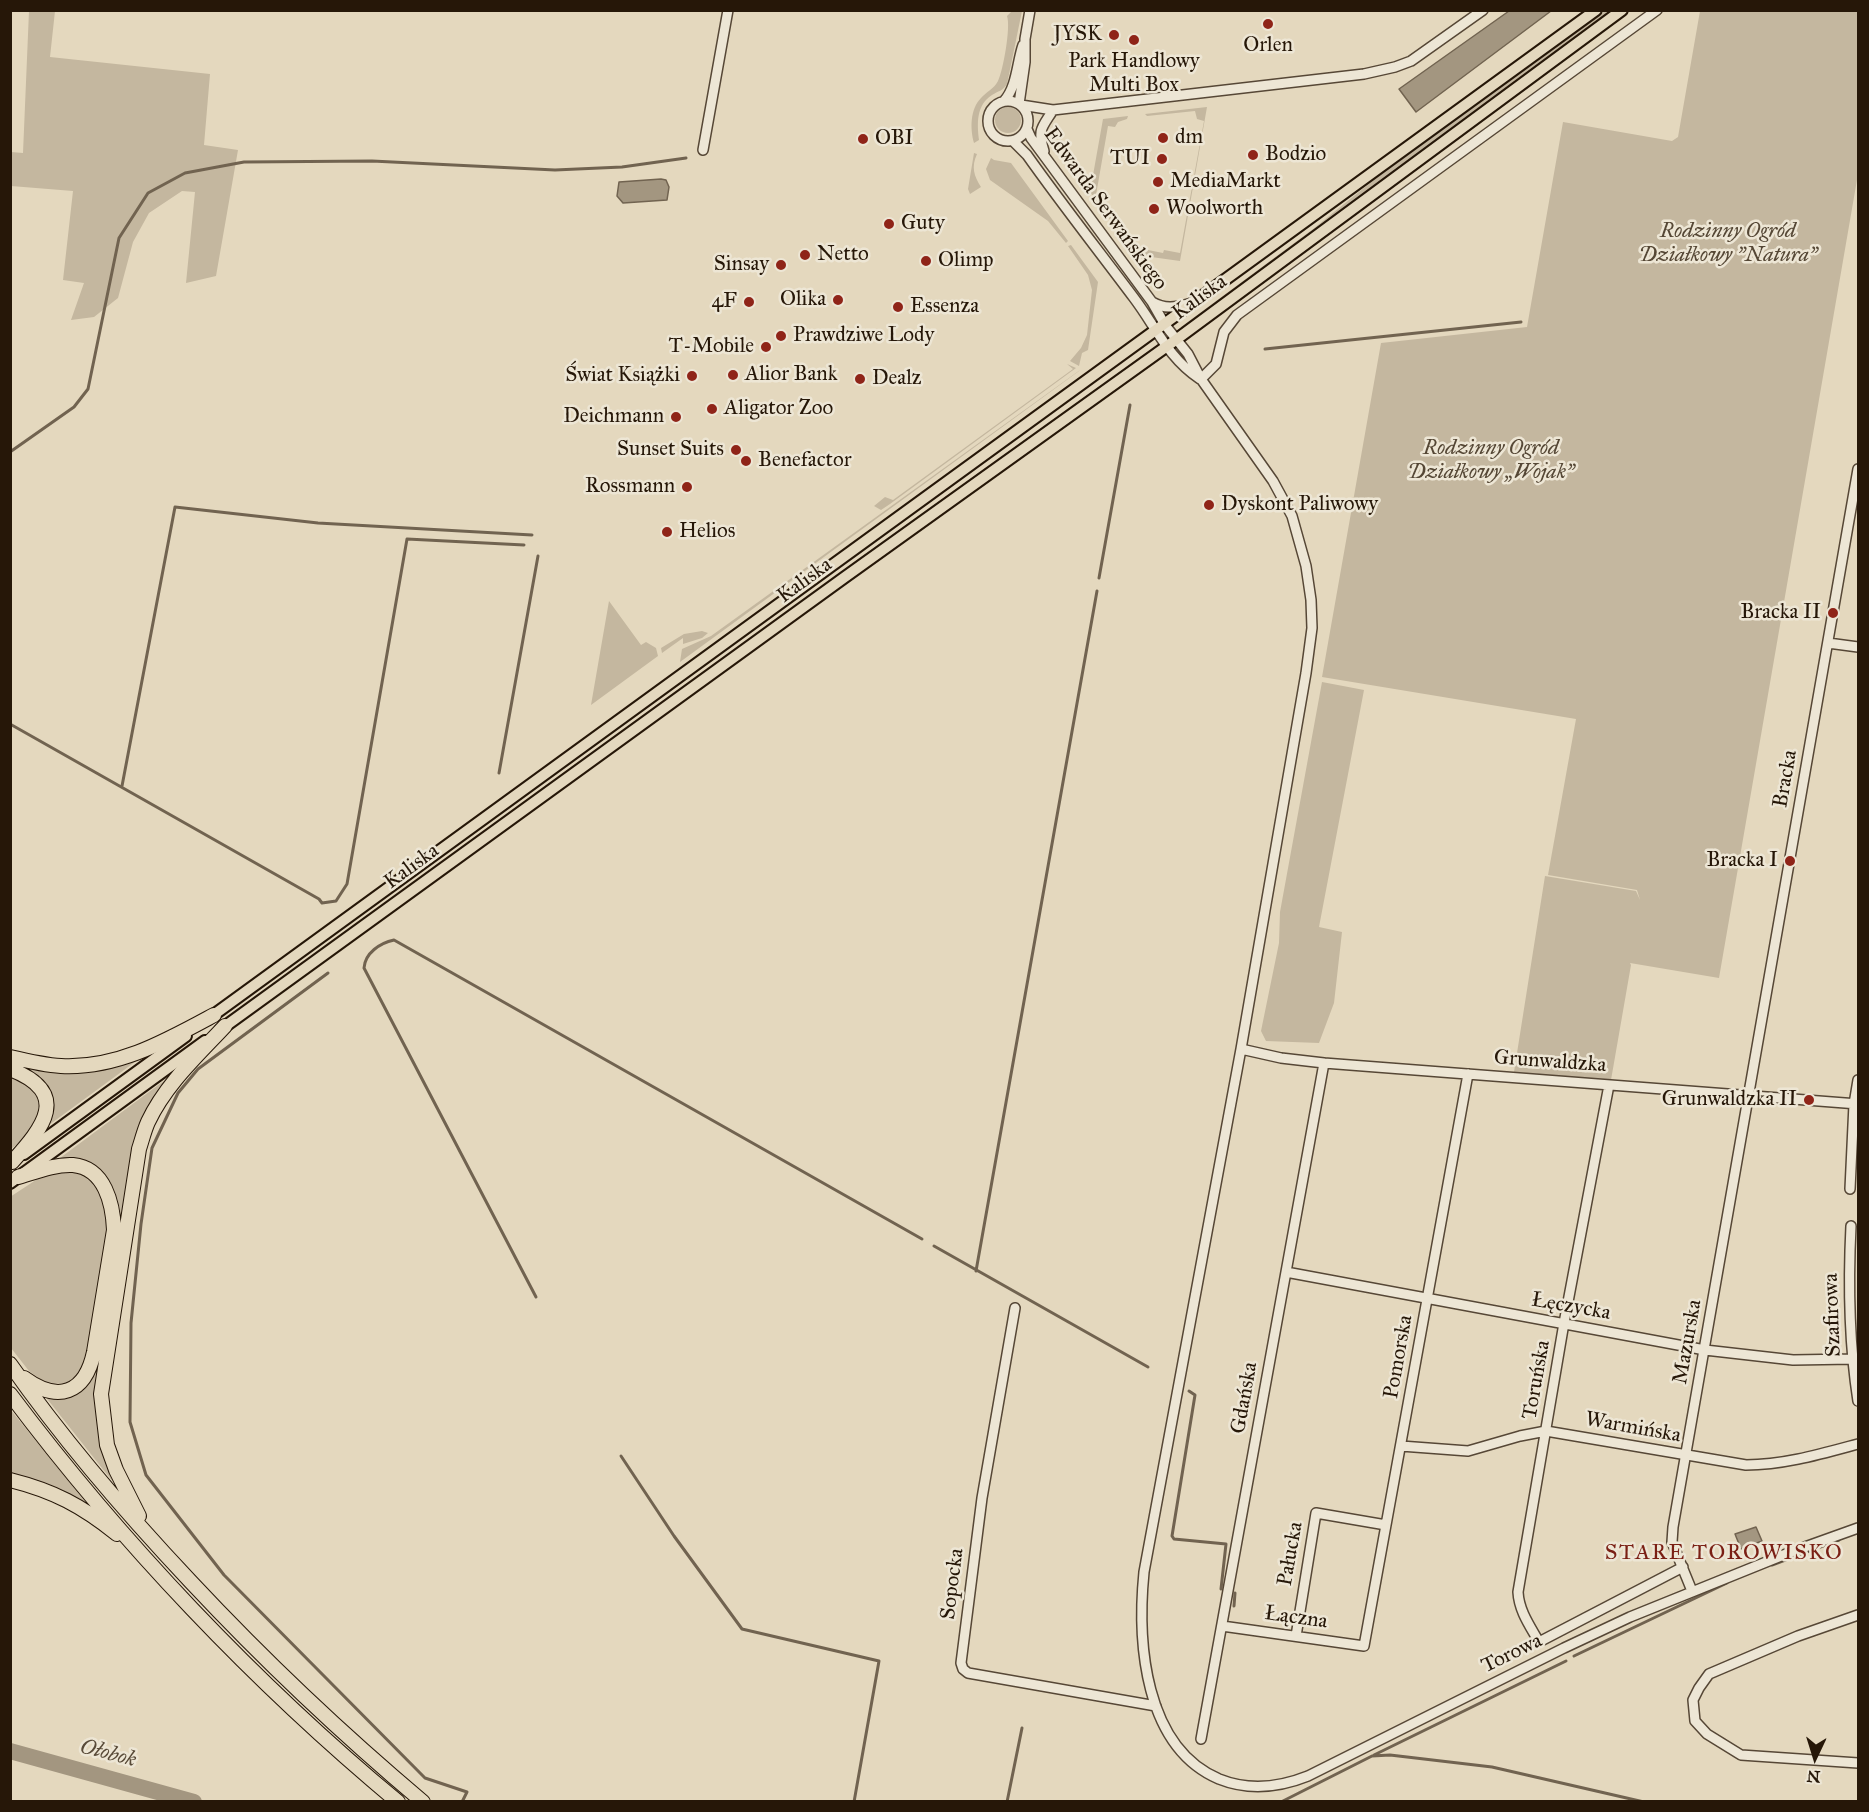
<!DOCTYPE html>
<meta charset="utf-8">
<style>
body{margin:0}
#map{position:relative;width:1869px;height:1812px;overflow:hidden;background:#e4d8be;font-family:"IM FELL Great Primer",serif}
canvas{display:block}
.frame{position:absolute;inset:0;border:12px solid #261708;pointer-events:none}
.north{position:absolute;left:1785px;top:1728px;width:60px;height:60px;-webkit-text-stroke:4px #ede6d5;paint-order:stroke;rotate:184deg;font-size:16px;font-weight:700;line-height:24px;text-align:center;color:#261708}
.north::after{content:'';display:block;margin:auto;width:21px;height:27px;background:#261708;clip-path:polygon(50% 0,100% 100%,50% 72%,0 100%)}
</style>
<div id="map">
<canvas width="1869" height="1812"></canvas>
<div class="frame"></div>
<div class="north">N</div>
</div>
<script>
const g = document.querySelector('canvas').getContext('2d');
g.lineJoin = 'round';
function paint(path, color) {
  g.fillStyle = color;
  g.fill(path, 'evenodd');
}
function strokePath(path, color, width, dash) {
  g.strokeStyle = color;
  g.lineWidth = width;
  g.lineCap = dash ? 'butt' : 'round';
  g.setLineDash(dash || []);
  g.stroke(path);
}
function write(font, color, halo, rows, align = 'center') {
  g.font = font + ' "IM FELL Great Primer",serif';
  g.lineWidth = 5;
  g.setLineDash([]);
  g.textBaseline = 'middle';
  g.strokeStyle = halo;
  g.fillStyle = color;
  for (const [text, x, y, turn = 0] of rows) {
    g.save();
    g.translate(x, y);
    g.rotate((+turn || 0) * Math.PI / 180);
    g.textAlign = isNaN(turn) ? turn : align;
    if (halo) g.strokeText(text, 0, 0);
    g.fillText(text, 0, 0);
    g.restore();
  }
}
paint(new Path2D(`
 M29,11H55L50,57L210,74L204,145L238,150L216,276L186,283L195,192L182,191L149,213L133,242L118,298L94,317L71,320L84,283L63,280L73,191L11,186V152L23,153Z
 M1012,11H1022L1007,84C1003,91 998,91 992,95C976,105 977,124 979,140L974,143C970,129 970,109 981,98C986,92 994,89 998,81C1003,71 1011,27 1007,16Z
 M1605,11H1613L1183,328L1181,327L1313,229L1375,179Z
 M1700,11H1858V174L1719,978L1630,963L1631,965L1611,1080L1514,1072L1545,876L1636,891L1640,900L1637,890L1548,875L1576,719L1322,677L1381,343L1527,327L1563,122L1672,141L1678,137Z
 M1207,107L1180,261L1137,255L1124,237H1125L1131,245L1148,248V250L1163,253L1164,250L1180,253L1204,121L1197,119L1195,111L1147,116L1145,114Z
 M995 120a13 13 0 1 1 26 0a13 13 0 1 1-26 0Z
 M1128,116L1127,119L1118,122L1115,127L1108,126L1096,195L1103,196L1104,207L1114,222L1113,224L1090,192L1103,119Z
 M974,153L977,154C971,167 974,176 981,187L970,194L968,189Z
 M991,158L994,160L1011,163L1068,241L1066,243L1048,221L990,180L986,169Z
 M1071,245L1098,282L1088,350L1082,353L1079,366L1070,361L1081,348L1087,335L1092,290L1088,275L1068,246Z
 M1067,364L1076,368L890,504L881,510L874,506L885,497L893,500L1073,369Z
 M1080,370L1079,371L680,662L682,649L711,636Z
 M609,601L641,645L646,642L656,648L658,656L591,705Z
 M702,631L708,633L702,638L683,644V638L662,653L661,648L684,634Z
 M1322,682L1364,690L1319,927L1342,932L1334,1003L1319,1043L1266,1041L1261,1031L1279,943L1280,912Z
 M139,1059L49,1125L53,1114V1104L11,1064Z
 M173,1074L127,1183L120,1223C119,1197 115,1181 92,1168C81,1161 73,1158 60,1158Z
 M11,1075C55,1098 46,1123 11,1149Z
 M63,1171H72L85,1176L96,1183L109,1215L99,1295L84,1368L74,1379L68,1383L50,1384L40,1379L29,1371L11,1348L10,1197L42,1176Z
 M98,1364L101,1443L113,1482L44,1395C74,1396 86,1396 98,1364Z
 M10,1409L87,1504L53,1488L11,1475Z`), '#c4b79f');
const water = new Path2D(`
 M1509,11H1551L1416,112L1399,89Z
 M661,179L666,180L669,187L667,200L623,203L617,196L619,182Z
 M1756,1527L1762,1541L1741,1549L1735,1534Z`);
paint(water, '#a39680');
strokePath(water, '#716350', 1.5);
strokePath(new Path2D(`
 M1265,349L1521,322
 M10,452L74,407L88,389L119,238L148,193L185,173L244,162L372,161L555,170L622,167L686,158
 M1099,578L1130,405
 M10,724L319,899L322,903L336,901L347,884L407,539L524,545
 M499,773L538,556
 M122,786L175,507L318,523L532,535
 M328,973L198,1069L178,1093L152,1148L141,1224L131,1323L130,1422L146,1475L224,1575L425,1778L467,1792L462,1802
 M934,1246L1148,1367
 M976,1271L1097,591
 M536,1297L364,968C365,953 380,943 394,940L922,1239
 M1189,1391L1195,1395L1172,1536L1174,1539L1226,1544L1221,1589
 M621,1456L674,1536L742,1629L879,1661L854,1802
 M1772,1565L1839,1540
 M1234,1606L1235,1593
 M1574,1656L1727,1583
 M1374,1755L1566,1661
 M1007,1802L1022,1728
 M1281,1802L1372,1756L1390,1755L1492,1767L1644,1802`), '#716350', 3);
strokePath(new Path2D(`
 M10,1751L194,1802`), '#a39680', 16);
const minor = new Path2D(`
 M988 121a20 20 0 1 1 40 0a20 20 0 1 1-40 0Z
 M1004,101C1017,87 1017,62 1023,45
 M1019,104L1025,62V39L1030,10
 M1021,105L1053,110L1364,74L1395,67L1411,61L1483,10
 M1027,129L1031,138L1152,302L1165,325L1188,354L1201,379L1273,481L1292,516L1306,566L1311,600L1312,628L1306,673L1241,1049L1144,1572C1137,1642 1144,1747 1219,1779C1249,1791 1278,1788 1308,1776L1564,1648L1630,1617L1791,1552L1858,1528
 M1013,141L1027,155C1061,203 1098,250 1134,298C1156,327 1168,358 1200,379
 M703,150L728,10
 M1044,151C1037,129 1042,128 1053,110
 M1152,302C1166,310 1176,307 1192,303
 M1201,379L1216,364L1224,332L1237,315L1657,10
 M1828,643L1858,647
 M1241,1049L1281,1058L1324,1063L1858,1104
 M1609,1085L1564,1323L1518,1592C1519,1611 1530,1626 1539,1642L1683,1567
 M1850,1189L1854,1104L1858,1080
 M1851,1226C1848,1285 1849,1343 1858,1401
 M1286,1272L1705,1350L1793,1360L1852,1359
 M1015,1308L982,1498L961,1663L963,1669L968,1673L1156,1706
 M1401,1446L1468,1451L1520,1436L1546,1431L1746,1465C1784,1465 1821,1454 1858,1444
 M1692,1591L1672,1542L1673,1527L1858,469
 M1858,1615L1798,1636L1709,1674L1699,1688L1693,1700L1695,1721L1707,1734L1741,1755L1858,1763
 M1222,1626L1364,1646L1468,1074
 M1296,1636L1316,1513L1386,1525
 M1201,1739L1324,1063`);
const major = new Path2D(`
 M208,1019L1596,10
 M220,1030L845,577L1177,339L1622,10
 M24,1154L186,1036
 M10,1183L205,1041`);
const highway = new Path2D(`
 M10,1057C27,1061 44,1065 61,1066C117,1069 166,1041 214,1015
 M10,1069C72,1093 43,1128 12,1162
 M18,1177C35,1172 55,1164 73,1165C105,1168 113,1204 114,1230L94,1352C85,1394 58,1403 24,1378
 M10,1364C64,1441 126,1513 191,1582C264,1660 341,1733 423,1802
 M10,1394C121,1542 256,1684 398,1802
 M10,1480C54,1491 82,1506 117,1534
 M139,1516L116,1470L107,1445L101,1394L139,1149C142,1140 144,1131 148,1122C166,1084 197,1056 225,1026`);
strokePath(minor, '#564736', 12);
strokePath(major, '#261708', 14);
strokePath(highway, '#261708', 16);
strokePath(minor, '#ede6d5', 9);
strokePath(major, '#e4d8be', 10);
strokePath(highway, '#e4d8be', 14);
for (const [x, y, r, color] of [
 [1268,24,6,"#8f2418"],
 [1114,35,6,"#8f2418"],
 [1134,40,6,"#8f2418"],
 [1163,138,6,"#8f2418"],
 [863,139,6,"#8f2418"],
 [1253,155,6,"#8f2418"],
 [1162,159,6,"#8f2418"],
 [1158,182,6,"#8f2418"],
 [1154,209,6,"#8f2418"],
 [889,224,6,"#8f2418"],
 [805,255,6,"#8f2418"],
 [926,261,6,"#8f2418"],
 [781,265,6,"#8f2418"],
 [838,300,6,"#8f2418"],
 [749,302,6,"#8f2418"],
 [898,307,6,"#8f2418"],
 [781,336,6,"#8f2418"],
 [766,347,6,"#8f2418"],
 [733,375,6,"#8f2418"],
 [692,376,6,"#8f2418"],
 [860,379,6,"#8f2418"],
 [712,409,6,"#8f2418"],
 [676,417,6,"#8f2418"],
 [736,450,6,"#8f2418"],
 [746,461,6,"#8f2418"],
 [687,487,6,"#8f2418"],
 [1209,505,6,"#8f2418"],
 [667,532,6,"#8f2418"],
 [1833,613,6,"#8f2418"],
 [1790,861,6,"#8f2418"],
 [1809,1100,6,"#8f2418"]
]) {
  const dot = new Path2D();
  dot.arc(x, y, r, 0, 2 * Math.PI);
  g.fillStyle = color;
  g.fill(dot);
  strokePath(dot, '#ede6d5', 2);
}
write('21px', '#261708', '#ede6d5', [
 ["JYSK",1102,35,"right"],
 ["Orlen",1268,46,"center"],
 ["Park Handlowy",1134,62,"center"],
 ["Multi Box",1134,86,"center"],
 ["dm",1175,138],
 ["OBI",875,139],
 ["Bodzio",1265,155],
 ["TUI",1150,159,"right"],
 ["MediaMarkt",1170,182],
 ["Woolworth",1166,209],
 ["Guty",901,224],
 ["Netto",817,255],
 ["Olimp",938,261],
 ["Sinsay",769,265,"right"],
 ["Olika",826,300,"right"],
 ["4F",737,302,"right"],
 ["Essenza",910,307],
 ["Prawdziwe Lody",793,336],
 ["T-Mobile",754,347,"right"],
 ["Alior Bank",745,375],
 ["Świat Książki",680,376,"right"],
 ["Dealz",872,379],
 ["Aligator Zoo",724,409],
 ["Deichmann",664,417,"right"],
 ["Sunset Suits",724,450,"right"],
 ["Benefactor",758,461],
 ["Rossmann",675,487,"right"],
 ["Dyskont Paliwowy",1221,505],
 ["Helios",679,532],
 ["Bracka II",1821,613,"right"],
 ["Bracka I",1778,861,"right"],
 ["Grunwaldzka II",1797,1100,"right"]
], 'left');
write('21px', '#261708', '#ede6d5', [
 ["Edwarda Serwańskiego",1105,209,54],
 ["Kaliska",1200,298,-36],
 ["Kaliska",805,581,-36],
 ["Bracka",1786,779,-80],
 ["Kaliska",412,867,-36],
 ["Grunwaldzka",1550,1062,4],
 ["Łęczycka",1571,1307,10],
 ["Szafirowa",1833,1315,-92],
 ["Mazurska",1688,1342,-80],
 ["Pomorska",1399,1357,-80],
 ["Toruńska",1537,1380,-80],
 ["Gdańska",1245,1398,-80],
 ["Warmińska",1633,1428,10],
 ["Pałucka",1291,1554,-80],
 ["Sopocka",953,1584,-83],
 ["Łączna",1296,1618,8],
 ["Torowa",1512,1654,-26]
]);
write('italic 21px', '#554735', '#ede6d5', [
 ["Rodzinny Ogród",1728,232],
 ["Działkowy \"Natura\"",1728,256],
 ["Rodzinny Ogród",1491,449],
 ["Działkowy „Wojak”",1491,473]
]);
g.letterSpacing = '1.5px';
write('22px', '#7a1f14', '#ede6d5', [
 ["STARE TOROWISKO",1724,1554]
]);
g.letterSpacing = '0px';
write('italic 22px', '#584a38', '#ede6d5', [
 ["Ołobok",108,1754,15]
]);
</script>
